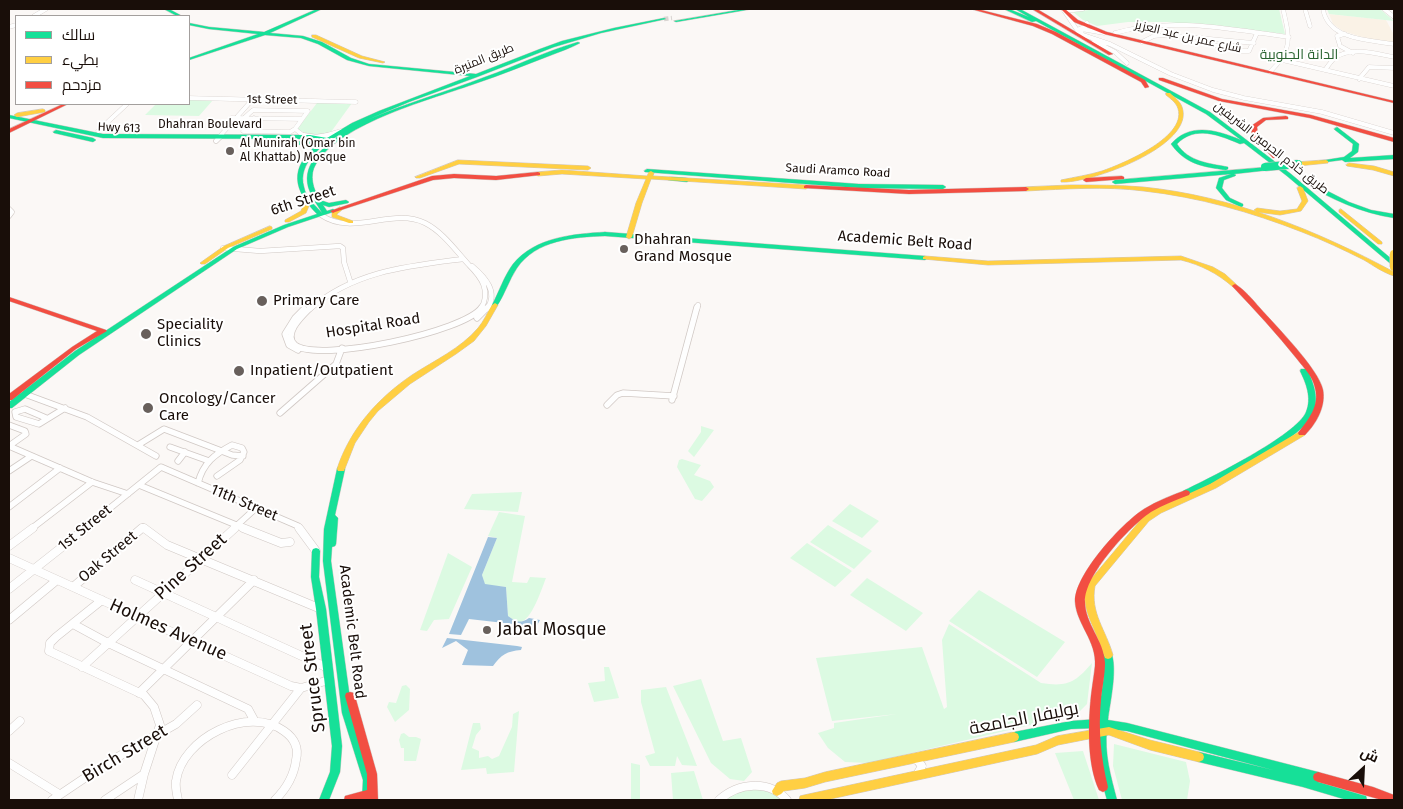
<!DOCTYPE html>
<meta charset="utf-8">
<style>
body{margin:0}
#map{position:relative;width:1403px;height:809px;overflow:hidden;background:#fbf8f6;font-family:"Fira Sans",Cairo,sans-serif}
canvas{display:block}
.frame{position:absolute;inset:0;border:10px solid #190e09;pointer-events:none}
.legend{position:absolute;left:15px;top:15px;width:175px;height:90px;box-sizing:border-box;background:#fff;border:1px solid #a39f9d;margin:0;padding:6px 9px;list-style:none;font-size:15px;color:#190e09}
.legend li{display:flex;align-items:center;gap:10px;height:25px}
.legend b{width:25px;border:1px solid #a39f9d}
.north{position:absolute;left:1338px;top:744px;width:50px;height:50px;-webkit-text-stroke:4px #fff;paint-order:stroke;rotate:25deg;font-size:14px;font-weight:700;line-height:20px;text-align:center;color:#190e09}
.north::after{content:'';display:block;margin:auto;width:18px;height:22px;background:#190e09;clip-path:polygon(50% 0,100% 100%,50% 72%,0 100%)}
</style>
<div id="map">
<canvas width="1403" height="809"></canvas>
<div class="frame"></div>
<ul class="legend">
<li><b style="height:6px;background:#16e098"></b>سالك</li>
<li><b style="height:6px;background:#ffcf43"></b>بطيء</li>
<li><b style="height:6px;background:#f24e42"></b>مزدحم</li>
</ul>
<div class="north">ش</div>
</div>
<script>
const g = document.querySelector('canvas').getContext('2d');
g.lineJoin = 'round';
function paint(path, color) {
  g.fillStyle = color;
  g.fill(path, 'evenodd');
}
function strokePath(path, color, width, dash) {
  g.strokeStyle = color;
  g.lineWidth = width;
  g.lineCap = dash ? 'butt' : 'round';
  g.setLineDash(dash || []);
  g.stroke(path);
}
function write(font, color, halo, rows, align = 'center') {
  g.font = font + ' "Fira Sans",Cairo,sans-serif';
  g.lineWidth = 4;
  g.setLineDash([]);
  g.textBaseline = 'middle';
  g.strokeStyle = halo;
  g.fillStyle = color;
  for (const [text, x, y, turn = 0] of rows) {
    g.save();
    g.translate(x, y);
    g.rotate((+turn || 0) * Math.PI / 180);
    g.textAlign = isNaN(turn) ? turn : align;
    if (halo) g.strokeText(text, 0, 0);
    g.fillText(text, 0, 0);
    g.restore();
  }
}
paint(new Path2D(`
 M1329,14L1386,20L1394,35V43L1368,39L1343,31L1333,24Z`), '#faf2e6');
paint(new Path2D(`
 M1097,9H1279L1285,34L1167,22H1128L1097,26L1083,20L1073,12Z
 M1327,9H1380L1394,21L1329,14Z
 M189,100H213L199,116L145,115L156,104H189Z
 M317,103H352L331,132C318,135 309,136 297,129Z
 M701,426L714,430L694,457L688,451L701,432Z
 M682,459L701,465L694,475L710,481L714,487L702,501L695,499L677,467L679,460Z
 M522,492L518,512L464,509L472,494Z
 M850,504L879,521L862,538L832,521Z
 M499,512L525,516L512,582L527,583L530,577L546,578C542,588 531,623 519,622C515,622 511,618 508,616L506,587L485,585L482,575L497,538L488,536Z
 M828,525L872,551L854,569L810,542Z
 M807,543L852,571L835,587L790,558Z
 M448,553L472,567L449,619L434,620L427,631L420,630Z
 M867,578L923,613L906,631L850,595Z
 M979,590L1065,642L1037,677L949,621Z
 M949,624L1041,683C1067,687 1075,683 1092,663L1087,704L1077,714L869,763L845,762L828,748L818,733L834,728V723L897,714L832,721L816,658L922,647L944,709L947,707L942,640Z
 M604,667H609L619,698L594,702L588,683L605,681Z
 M701,679L723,741L741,738L752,772L744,781L730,779L711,763L673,686Z
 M406,685L410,689L409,710L395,722L387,707L389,702L396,703L402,686Z
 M666,687L697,766L682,765L677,756L675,766H650L645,756L655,753L641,702V690Z
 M519,711L514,772L487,774L486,768L461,770L473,723H480L481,729L476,735L472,748L479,751V758L488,756L492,759L499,756L512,727L513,714Z
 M404,733L409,737H416L421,739L416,761H404V748H401L399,740L401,734Z
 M1114,744L1186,762L1190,781L1187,800H1122L1113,766Z
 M1083,751L1099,800H1074L1055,753Z
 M631,763L640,765V800H631Z
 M694,771L703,800H673L671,773Z
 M747,789L770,790L783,800H723L730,795Z`), '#dcfae2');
paint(new Path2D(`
 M488,537L497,538L482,575L485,584L506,587L508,616C516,622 520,624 529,618L540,620L534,631L514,628L513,624L469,619L461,635L449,634Z
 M447,638L517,646L522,647L521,650C507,651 501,655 493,666L462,665L468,650L456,641L442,648Z`), '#9fc2de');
strokePath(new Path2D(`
 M664,19L672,18`), '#d9d5d2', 4.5, [4.5, 2.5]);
const streetFar3 = new Path2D(`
 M1305,9L1310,26
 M1323,9C1328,40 1369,40 1394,44
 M1384,9L1394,17
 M1064,11L1083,9
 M1065,12L1079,33
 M34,16L46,9
 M1087,23L1086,26L1079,29L1083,35L1110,44L1171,74L1213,90L1244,98L1322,112L1394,133
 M9,27L16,25
 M1081,29L1104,33
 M1115,33C1172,16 1232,30 1289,37
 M1345,34L1337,36L1340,46L1353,53
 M1202,38L1201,42L1240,51H1249L1257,33
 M1094,41L1115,52L1127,63
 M1142,42L1154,36L1167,35L1254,43
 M1282,60L1394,86
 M1325,70C1328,66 1331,61 1335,58C1351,46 1377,54 1394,57
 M1270,72C1293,49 1290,39 1283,9
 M1359,79L1369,67L1394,68
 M189,98L356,102
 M231,118L302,119
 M244,118L253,110L308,111L295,129
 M254,118L243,131L290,132L295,129
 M295,129L304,136
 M98,131L127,104
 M220,136L252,100
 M324,136L341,131`);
const streetFar2 = new Path2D(`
 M302,135L316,137L330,135
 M216,141L222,135
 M9,209L12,212L9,216
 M321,215C353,237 392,207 425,223C443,232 456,251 469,265C482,278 491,291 481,309
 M223,248L260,251L340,246L343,248L344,262L350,281
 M472,266C485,277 499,292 487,309
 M310,309C354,271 408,266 463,259
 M697,309L698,305`);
const streetFar1 = new Path2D(`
 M311,307C303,315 282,334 295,345C318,363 466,332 482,307
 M477,318L488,307
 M298,350L289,345L285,334L295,318L304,309
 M22,393L87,417L156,456
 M672,400L697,307
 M607,405L617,395L623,393L674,396
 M280,413L336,364L342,348
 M46,418L25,409L15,412L16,417L39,424L65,408
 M9,425L25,431L26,434L9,446
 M138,445L164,429L232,455L243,456
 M9,446L92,482L128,494
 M170,447L209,461
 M178,461L185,452
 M9,471L30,457
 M198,483C203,463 215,454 232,445L242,448L244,452L240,460L217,476
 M139,485L246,529
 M9,507L60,468
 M31,529L92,482
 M84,529L161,467L298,526L300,529
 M141,529L143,527L145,529
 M233,529L256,508`);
const street = new Path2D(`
 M144,528L167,545L321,609
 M243,528L281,543L290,542
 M299,528L316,551
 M9,546L33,528
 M9,558L291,686L301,688L329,680
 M135,580L328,668
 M73,587L142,528
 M9,589L86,528
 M102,600L56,637L50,643L49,651L144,695L154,707L160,725L144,774L138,800
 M9,620L57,580
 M73,624L108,643L248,709L254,720
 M82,667L235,528
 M139,693L254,580
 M9,731L20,721
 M913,759L917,760L922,766L918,773
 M9,763L59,794
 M232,775L301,688
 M52,800L107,763L176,724L197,705
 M105,800L144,774
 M178,800C177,794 175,787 176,781C182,738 248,705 284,731C294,738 299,748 296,760C294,776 286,789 275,800
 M719,800C738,783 769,779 787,800`);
const fast = new Path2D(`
 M164,9H169L182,16H177Z
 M317,9H322L270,33L303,36L322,42L351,58L369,64L476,74L540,49L562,41L614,28L664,18L666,19L601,33L554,47L477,77L409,102L367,120C406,103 446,92 485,77C516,66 546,51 578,42L580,43C571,48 559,52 549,56C525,65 501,75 477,83C433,99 341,122 316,164C309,175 313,189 320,200L329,203L346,200L349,202L348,203L329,207L323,205L327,211L333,209L336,211L288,227L237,249L79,355L12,408H9V402L75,351L233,247L284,225L317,214C293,190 289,168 317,145L262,144L259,142L262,140L321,142L323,141L310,139L103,138L9,118V115L103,134L310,135L327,138L352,123L379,111L470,76L369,66L347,60L318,44L301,38L265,35L189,60V58L258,34L209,29L189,25V23L209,27L264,32ZM341,134C322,148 299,166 310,192C313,200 319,207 322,213C315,205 306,198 304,187C297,163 323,144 341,134Z
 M744,9H752L676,22L674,21Z
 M1004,9H1009L1029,17L1015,9H1020L1210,112L1291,174L1394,261V266L1392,265L1287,176L1244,143L1240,144C1219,135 1195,125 1177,144C1189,162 1208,163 1228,167V169L1226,170C1203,167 1185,164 1171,144C1190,122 1217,130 1241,140L1206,114L1036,21L1032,22Z
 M1337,127L1359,144L1358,152L1350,158L1394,155V159L1345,162L1342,160L1319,163V161L1344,157L1352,151L1353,144L1335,130L1334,129Z
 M56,130L93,138L96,140L93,142L54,133L53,132Z
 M1268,167L1270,168V170L1234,174L1236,175L1235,176L1224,180L1222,188L1230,198L1243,204V206L1241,207L1226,200L1216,188L1219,178L1231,174L1115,184L1112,182L1115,180Z
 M647,169L859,184L943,185L946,187L943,189L859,188L645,172L644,171Z
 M670,177L687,178L690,180L687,182L668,180V178Z
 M1304,179L1349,202L1371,210L1394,214V218C1361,213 1331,199 1302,182L1301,181Z
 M605,232L925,256L928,258L925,260L605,236C574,237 536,240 517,268C509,280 505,294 497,306H493L492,305C499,292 504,276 513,264C535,237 573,234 605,232Z
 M1301,369H1307L1308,371C1314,384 1320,401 1312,416C1297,442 1218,481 1189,495H1183L1182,493L1183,491C1208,479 1297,435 1306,412C1312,398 1306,383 1300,371Z
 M341,466L344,467L345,469L335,515L338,518L336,544L335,546L332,547L331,561L352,713L373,780L372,800H362L363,780L342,713L323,561L324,529L337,469L338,467Z
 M316,548L319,549L320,551L319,577L326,609L342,746L340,772L329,800H319L330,772L332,746L316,609L311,577L312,551L313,549Z
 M1108,651L1111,652C1118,669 1110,702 1108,720L1127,723L1318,772L1322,774L1323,777L1322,780L1318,782L1362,795L1366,796L1367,800H1347L1303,787L1199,762L1195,760L1194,757L1195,754L1199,752L1273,770L1127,731L1107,729C1104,753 1111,777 1117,800H1107C1100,776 1094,753 1097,728L1071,729L1014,742L1010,740L1009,737L1010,734L1014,732L1071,721L1098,719L1104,675L1103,655L1105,652Z`);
const slow = new Path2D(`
 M312,35H316L362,56L385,62L383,63L359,58L312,37Z
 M1166,93H1170C1174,97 1180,101 1182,107C1196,146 1089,184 1061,182V180C1075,177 1089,175 1102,171C1122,164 1191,136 1177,106C1175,102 1170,98 1166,95Z
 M43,109L45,110V112L17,117L14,115L17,113Z
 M458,160L588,166L591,168L588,170L459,164L420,178H416L415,177Z
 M1326,160L1328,161V163L1298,166L1295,164L1298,162Z
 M1349,163L1374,166L1394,172V176L1373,170L1347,166L1346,165Z
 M562,170L647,176L649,172L651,171L654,173L653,176L806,185L809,187L806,189L651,179L642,203L632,237L629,239L626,237L636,203L646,179L562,174L538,176L535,174L538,172Z
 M1070,185C1094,185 1119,185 1143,187C1232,196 1316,230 1394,272V276C1384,273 1374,266 1364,260C1344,250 1323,240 1302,232C1251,212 1198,197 1144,191C1105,186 1065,189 1026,191L1023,189L1026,187Z
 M1300,186L1303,188L1308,201L1301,211L1280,215L1257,212L1254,210L1257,208L1280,211L1297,209L1302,201L1297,188Z
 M308,199L311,201L306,213L289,222H285V220L301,211L305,201Z
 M340,207L343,209L337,214V215L353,221V223H349L332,217V212Z
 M1341,209L1382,242V244H1378L1339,212V210Z
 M270,226L272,227V229L228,248L205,264H201L200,263L224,246Z
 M925,256L988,261L1181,256L1213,267L1225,274L1238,286L1235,288L1233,287C1217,273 1201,265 1181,260L988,265L923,259V257Z
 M495,303L498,305L486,326L474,341L456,354L410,384L378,411L369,422L355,443L344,471H338L337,469C350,429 378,398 412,375C435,360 460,349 478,328C484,321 487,313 492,305Z
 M1302,430L1305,431L1306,433L1305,435L1216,488L1161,513L1149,521L1095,586C1090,613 1106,630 1113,655L1111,658L1108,659L1105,658C1102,652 1101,645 1098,639C1090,618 1082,608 1086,585L1143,517L1155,509L1210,484Z
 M1109,727L1150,740L1199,752L1203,754L1204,757L1203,760L1199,762L1150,750L1109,735L1058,745L1037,754L826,800H799L800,796L804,795L1036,745L1057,736Z
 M1014,732L1018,734L1019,737L1018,740L1014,742L825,782L805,788L784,791L781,794L777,796L773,794L772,791L777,783L781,781L805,778L825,772Z`);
const jam = new Path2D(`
 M971,9H977L1037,24L1056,32L1145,80L1149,87L1145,88L1141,82L1052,34L1033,26Z
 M1032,9H1037L1113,54L1109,55Z
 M1061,9H1065L1078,20L1107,32L1394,101V103L1104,34L1074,22Z
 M1159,78H1163L1222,99L1311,115L1394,138V142L1310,118L1219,101L1159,80Z
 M63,104H68L9,133V129Z
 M1286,116L1288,117V119L1266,120L1257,127L1258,136L1278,157L1273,158L1252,136L1251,126L1263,118Z
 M538,172L540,173V175L496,180L454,178L433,180L335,212L333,213L330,211L432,176L454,174L496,176Z
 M1122,176L1124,177V179L1086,182L1083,180L1086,178Z
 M806,185L909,190L1026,187L1029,189L1026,191L909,194L804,188V186Z
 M1235,284C1244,289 1253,300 1260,308C1275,325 1319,369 1323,390C1326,407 1316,424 1305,435H1299L1298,433C1308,420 1320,406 1315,388C1313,377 1304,368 1297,359C1277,334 1255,310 1233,287L1232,286L1233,285Z
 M9,297L106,330L107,331L76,349L12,400H9V394L72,347L97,331L9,301Z
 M1186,490L1189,491L1190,493L1189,495C1176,500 1163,505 1151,512C1130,526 1084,575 1085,602C1085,624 1104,640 1105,663C1105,675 1102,688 1101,700C1098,730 1101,758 1108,787L1107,790L1103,792L1099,790C1087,764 1088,725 1091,696C1092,686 1094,676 1095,666C1097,641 1076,624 1075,601C1075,574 1122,523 1144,509C1157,501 1172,495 1186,490Z
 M350,692L354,693L355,696L377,774L378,800H344L345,796L367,790V774L345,696L346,693Z
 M1318,772L1373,787L1394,795V800H1382L1318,782L1314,780L1313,777L1314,774Z`);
strokePath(streetFar3, '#d0c8c4', 4.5);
strokePath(streetFar2, '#d0c8c4', 5.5);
strokePath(streetFar1, '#d0c8c4', 7);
strokePath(street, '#d0c8c4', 9);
strokePath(fast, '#d0c8c4', 1);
strokePath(slow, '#d0c8c4', 1);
strokePath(jam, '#d0c8c4', 1);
strokePath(streetFar3, '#fefefe', 4);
strokePath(streetFar2, '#fefefe', 4.5);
strokePath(streetFar1, '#fefefe', 5.5);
strokePath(street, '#fefefe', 8);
paint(fast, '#16e098');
paint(slow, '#ffcf43');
paint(jam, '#f24e42');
const fastBridge = new Path2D(`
 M1265,167L1298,164`);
const slowBridge = new Path2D(`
 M1394,254V267`);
strokePath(fastBridge, '#d0c8c4', 9, []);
strokePath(slowBridge, '#d0c8c4', 9, []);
strokePath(fastBridge, '#16e098', 8);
strokePath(slowBridge, '#ffcf43', 8);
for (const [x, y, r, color] of [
 [230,151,5,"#68605c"],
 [624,249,5,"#68605c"],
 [262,301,6,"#68605c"],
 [146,334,6,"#68605c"],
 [239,371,6,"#68605c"],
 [148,408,6,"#68605c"],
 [487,630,5,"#68605c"]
]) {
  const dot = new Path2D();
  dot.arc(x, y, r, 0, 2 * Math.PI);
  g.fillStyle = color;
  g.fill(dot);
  strokePath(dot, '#fff', 2);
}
write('12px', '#190e09', '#fff', [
 ["شارع عمر بن عبد العزيز",1188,37,13],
 ["طريق المنيرة",484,59,-22],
 ["1st Street",272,100,1],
 ["Dhahran Boulevard",210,125],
 ["Hwy 613",119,128,2],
 ["طريق خادم الحرمين الشريفين",1271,148,38],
 ["Saudi Aramco Road",838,171,3]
]);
write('12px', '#190e09', '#fff', [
 ["Al Munirah (Omar bin",240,144],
 ["Al Khattab) Mosque",240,158]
], 'left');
write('14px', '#2a6431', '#fff', [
 ["الدانة الجنوبية",1299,55]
]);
write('15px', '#190e09', '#fff', [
 ["6th Street",303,201,-18],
 ["Academic Belt Road",905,241,4],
 ["Hospital Road",373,326,-9],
 ["11th Street",244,503,23],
 ["1st Street",85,528,-39],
 ["Oak Street",108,557,-40],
 ["Academic Belt Road",352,632,83]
]);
write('15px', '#190e09', '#fff', [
 ["Dhahran",634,240],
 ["Grand Mosque",634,257],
 ["Primary Care",273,301],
 ["Speciality",157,325],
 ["Clinics",157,342],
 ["Inpatient/Outpatient",250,371],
 ["Oncology/Cancer",159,399],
 ["Care",159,416]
], 'left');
write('18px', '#190e09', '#fff', [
 ["Pine Street",191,567,-42],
 ["Holmes Avenue",168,630,24],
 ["Spruce Street",313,678,-97],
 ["بوليفار الجامعة",1024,719,-11],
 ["Birch Street",125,754,-31]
]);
write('18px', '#190e09', '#fff', [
 ["Jabal Mosque",497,630]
], 'left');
</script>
